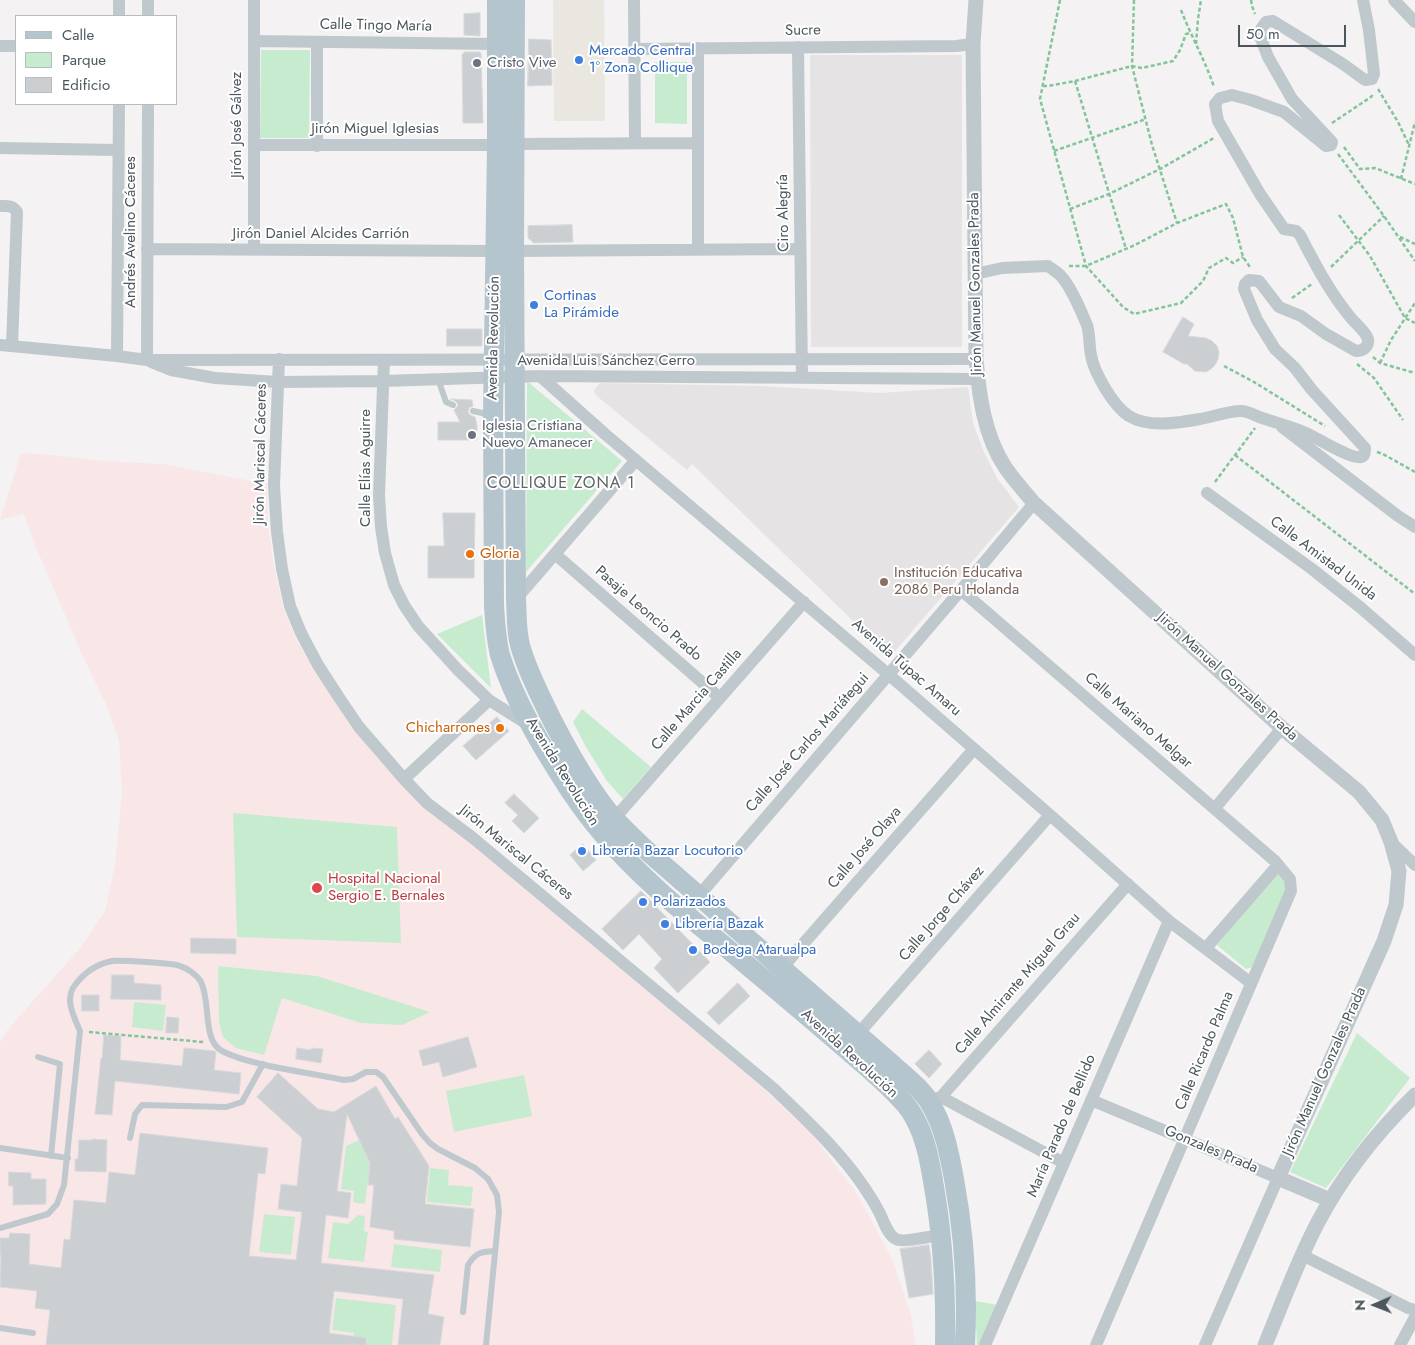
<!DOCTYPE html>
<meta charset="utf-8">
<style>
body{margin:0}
#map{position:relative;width:1415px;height:1345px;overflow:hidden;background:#f4f2f2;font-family:Jost,sans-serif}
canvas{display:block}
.legend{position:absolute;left:15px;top:15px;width:162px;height:90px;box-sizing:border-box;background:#fff;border:1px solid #b7bcbe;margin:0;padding:6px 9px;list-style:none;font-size:15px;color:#4c575d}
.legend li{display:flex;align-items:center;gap:10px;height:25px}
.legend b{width:25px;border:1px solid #b7bcbe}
.north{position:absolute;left:1350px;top:1280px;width:50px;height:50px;-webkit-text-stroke:4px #fff;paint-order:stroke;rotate:269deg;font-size:14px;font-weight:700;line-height:20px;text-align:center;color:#4c575d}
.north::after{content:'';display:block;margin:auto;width:18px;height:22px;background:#4c575d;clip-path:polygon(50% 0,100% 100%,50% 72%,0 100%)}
.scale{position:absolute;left:1238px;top:25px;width:108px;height:22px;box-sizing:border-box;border:2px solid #4c575d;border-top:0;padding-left:6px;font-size:15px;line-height:18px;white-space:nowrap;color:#4c575d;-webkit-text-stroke:4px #fff;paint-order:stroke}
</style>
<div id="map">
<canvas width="1415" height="1345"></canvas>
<ul class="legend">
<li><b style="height:6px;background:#b5c5cd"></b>Calle</li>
<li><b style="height:14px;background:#c7ebcf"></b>Parque</li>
<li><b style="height:14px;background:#cccfd2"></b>Edificio</li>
</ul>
<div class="north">N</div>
<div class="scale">50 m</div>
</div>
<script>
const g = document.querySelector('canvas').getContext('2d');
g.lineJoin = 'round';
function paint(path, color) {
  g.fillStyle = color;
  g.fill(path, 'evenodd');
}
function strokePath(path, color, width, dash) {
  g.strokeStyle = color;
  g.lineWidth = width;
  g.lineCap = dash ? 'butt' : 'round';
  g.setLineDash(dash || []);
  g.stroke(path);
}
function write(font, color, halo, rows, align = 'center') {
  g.font = font + ' Jost,sans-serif';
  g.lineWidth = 4;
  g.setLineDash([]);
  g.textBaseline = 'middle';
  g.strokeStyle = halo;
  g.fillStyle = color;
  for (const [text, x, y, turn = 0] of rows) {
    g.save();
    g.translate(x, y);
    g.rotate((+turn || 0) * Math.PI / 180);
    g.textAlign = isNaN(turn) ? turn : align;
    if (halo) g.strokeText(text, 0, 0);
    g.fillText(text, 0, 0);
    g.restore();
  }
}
paint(new Path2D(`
 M553,0H604L605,121H554Z`), '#eae6e0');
paint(new Path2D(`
 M810,55H962V347H811Z
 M600,383L760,386L880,393L968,387L973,423L984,452L997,478L1019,507L890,657L692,464L687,470L598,397L595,394L594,390Z`), '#e5e3e4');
paint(new Path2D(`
 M21,453L53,455L101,461L163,464L267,484L268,524L273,561L283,607L297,641L324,686L357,732L424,805L764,1089L814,1137L856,1192L892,1259L911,1316L916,1345H0V1041L9,1028L81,947L105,911L115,865L122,794L119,740L106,704L85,661L35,545L24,514L0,520Z`), '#f9e7e8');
paint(new Path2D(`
 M261,50H310L309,138H260Z
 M655,62H687V124L655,123Z
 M527,381L622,461L526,572Z
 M482,615L491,688L437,634Z
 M582,709L651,767L623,799L607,781L586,747L573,722Z
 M233,813L397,827L401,943L237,937Z
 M1278,870L1285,877L1286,895L1252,967L1246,969L1217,945Z
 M218,966L317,976L430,1012L402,1025L361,1023L282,998L264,1055L236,1048L223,1037L219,1022Z
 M134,1002L166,1005L163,1031L132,1027Z
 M1357,1033L1410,1078L1326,1188L1290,1172Z
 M524,1075L532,1116L454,1132L446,1091Z
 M359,1140L370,1163L365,1204L353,1202L354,1191L341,1189L346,1146Z
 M430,1168L449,1170L448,1185L473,1187L471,1206L427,1202Z
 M264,1214L295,1217L291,1255L259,1252Z
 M358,1215L365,1216L364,1231L368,1232L364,1262L328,1258L333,1222L348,1224Z
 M394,1244L442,1250L440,1272L391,1267Z
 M336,1298L396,1305L392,1345H353L354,1333L332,1330Z
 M975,1301L998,1305L980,1345H977Z`), '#c7ebcf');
const building = new Path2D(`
 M480,13V36L464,35V14Z
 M529,39L551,40L552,85L528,86Z
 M464,52H480L481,54L483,123H463L462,54H464Z
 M572,225L573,242L534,243L528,238V226Z
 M1183,317L1194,324L1188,336L1206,338L1212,341L1217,346L1219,352L1218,359L1215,365L1211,369L1206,372L1195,371L1187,364H1184L1163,352Z
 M447,329H482V346H447Z
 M451,399L472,400L473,406L469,408L468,412L470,415L475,417L477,425V440H438V422H460L454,410L457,407L458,404L455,401Z
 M443,513H475L474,578H428V546H444Z
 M497,717L509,731L476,760L463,746Z
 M514,794L539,818L524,833L512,821L518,815L505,803Z
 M583,844L596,860L583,871L570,855Z
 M641,891L710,962L678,993L654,968L662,959L639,934L623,950L602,929Z
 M191,938L236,939V954L191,953Z
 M112,975H134V983L161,985V1000L111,999Z
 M738,983L750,996L719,1025L707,1013Z
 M82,995H99V1011H82Z
 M167,1017L179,1018L178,1033H166Z
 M104,1035L121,1036L120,1060L182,1066L184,1048L214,1051L216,1052L214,1070L241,1073L239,1094L115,1081L112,1115L95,1114L101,1058H102Z
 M468,1037L477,1067L443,1077L439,1062L423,1066L419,1051Z
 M297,1048L311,1050V1048L323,1049L321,1063L296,1059Z
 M929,1050L942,1064L929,1078L915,1064Z
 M278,1073L318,1109L334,1112L376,1086L395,1119L398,1117L429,1166L425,1204L474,1209L470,1247L394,1239V1231L370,1227L374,1185H368L370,1163L347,1114L337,1191L351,1193L348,1218L326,1215L321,1263L434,1275L428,1314L444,1317L440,1345H398L403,1299L334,1291L329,1333L366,1338V1345H46L50,1310L35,1308L37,1291L0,1287L1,1255H0V1238H9L10,1233L30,1234L29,1264L61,1268L64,1239L70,1240L74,1200L106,1203L109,1172L135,1175L140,1133L268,1148L265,1174L258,1173L249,1256L296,1260L302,1212L278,1209L281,1184L297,1186L302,1138L257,1097Z
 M92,1139L107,1140L106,1172L75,1171V1159H78L79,1140H92Z
 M9,1172L31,1173V1179H46V1204L13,1205V1186H9Z
 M929,1245L931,1259L933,1294L909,1298L900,1249Z`);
paint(building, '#cccfd2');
strokePath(building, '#d7d9dc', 1);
strokePath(new Path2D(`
 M1060,0L1040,99L1086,266L1123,307L1134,314L1181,303L1203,281L1209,268L1226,258L1233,263L1243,257
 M1134,0L1132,66L1152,145L1177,223
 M1251,0L1252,6L1255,14
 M1181,10C1191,36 1205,60 1214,87
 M1196,44L1198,19L1201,0
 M1075,81L1126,249
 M1043,86H1048L1075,81L1132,66L1142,68L1173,61L1180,50L1186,34L1190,33
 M1378,89L1398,122L1409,145
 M1332,123L1371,97L1374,93
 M1344,147L1360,169L1375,168L1415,184
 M1054,151L1146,119
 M1338,154L1384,216L1415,261
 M1401,179L1415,122
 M1070,209L1109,194L1160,169L1214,138
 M1339,215L1370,256L1405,318L1415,323
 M1400,237L1415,244
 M1069,266H1086L1135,245L1177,223L1226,204L1233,218L1243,257L1250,267
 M1331,267L1384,216
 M1292,298L1312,284
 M1373,357L1380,363L1415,373
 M1380,363L1391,340L1415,303
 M1357,364L1374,378L1403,420
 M1224,366L1254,382L1325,426
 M1377,452L1383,454L1415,472
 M1235,455L1415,594
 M1215,482L1255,428
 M89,1032L203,1042`), '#83c59a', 2.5, [4, 2.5]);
strokePath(new Path2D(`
 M438,379L446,402L453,405
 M473,411L491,415
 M38,1057L60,1064L51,1156
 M130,1138L135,1114L142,1105L226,1107L242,1102L263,1064
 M0,1148L68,1158
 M0,1228L48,1214L57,1204L64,1185L80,1031C74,1017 64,999 75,985C84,973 97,964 112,961C120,960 173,963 180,966C187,968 197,975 201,982C211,1001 202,1041 222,1051C237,1059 253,1062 269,1066C294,1071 319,1075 344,1080L353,1079L366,1072H376L383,1077L422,1134L430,1143L438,1149L475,1168L488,1179L497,1195L499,1212L486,1345
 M463,1312L468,1265C476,1252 481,1252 495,1251
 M0,1328L33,1333`), '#bfc8cc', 6);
strokePath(new Path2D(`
 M634,0L635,143
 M1394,0L1415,22
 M119,16V0
 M148,16V0
 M254,41L497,44
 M0,46H16
 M798,47L802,378
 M698,48V249
 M634,49L956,46L973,44
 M516,144L698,143
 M254,145H497
 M317,146V42
 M0,148L118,150
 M0,206C7,206 13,205 17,212L12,346
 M147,249L495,251
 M254,250V0
 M514,251L800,249
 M975,274L1002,268L1048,266C1052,269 1057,272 1060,275C1071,286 1081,311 1087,325C1090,335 1089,345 1091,355C1094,373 1114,407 1129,416C1148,428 1178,423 1200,419C1213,417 1227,411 1241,411C1248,411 1256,416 1262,418C1279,424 1296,427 1312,436C1322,441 1351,459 1361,457C1365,456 1365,452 1365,448L1312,390L1295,368L1275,349L1257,320L1244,289L1245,284L1249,280L1259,281L1279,307L1301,316L1326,334L1356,351C1363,351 1369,347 1368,339C1366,332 1356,324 1351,318C1330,293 1315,264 1300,235L1296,231L1284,229L1260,194L1218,121L1215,104L1220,98L1232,95L1251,100L1284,112L1326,146L1331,145L1332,142L1292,99L1268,57L1260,36L1261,29L1266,22L1273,21L1343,64L1365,80L1372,79L1374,74L1369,30L1363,0
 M0,345L117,356L147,360L976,359
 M117,356L119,104
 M279,359L274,486L277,532L282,569L290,606L301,633L318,665L338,696L359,727L404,779L427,803L473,838L773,1088C805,1119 839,1150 864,1187C869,1195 874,1202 878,1210C883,1218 887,1235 896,1239C902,1243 932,1236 941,1235
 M147,360L148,104
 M384,360L379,495L381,527L385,553L394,585L404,605L418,626L458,670L489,700L527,724
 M151,362L171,370L215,378L278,382L383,381L540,376L978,379
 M540,376L605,434L888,674L1050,815L1169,921L1251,983
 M1282,427L1398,516L1415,527
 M1207,493L1312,569L1361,608L1415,655
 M555,554L720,698
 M961,590L1275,861L1290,879L1291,891L1096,1345
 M516,599L636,460
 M404,779L489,700
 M1215,808L1282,728
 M614,819L804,602
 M1391,842L1415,865
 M684,913L961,590L1034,503
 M1206,948L1278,865
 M782,968L974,749
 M858,1034L1050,815
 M941,1097L1064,1163
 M1091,1100L1278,1178L1205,1345
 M929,1101L941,1097L1128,884
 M1302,1255L1408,1308L1415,1310
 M985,1345L1169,921
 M1400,1345L1415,1317`), '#bfc8cc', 12);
strokePath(new Path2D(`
 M976,0L973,44L976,359C979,395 984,435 1005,467C1013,479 1024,491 1034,503L1282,728L1359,792L1382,820L1391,842L1399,871L1396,905L1384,941L1278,1178L1330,1200
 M1265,1345C1282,1304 1297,1262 1318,1222C1343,1175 1377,1132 1415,1095`), '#bfc8cc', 15);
strokePath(new Path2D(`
 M497,0V145L493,415L494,606C495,622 496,639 500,655C510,687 526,718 543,747C561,777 580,808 603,834C638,875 680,910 722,944C774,988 826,1031 877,1076C888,1086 900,1097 909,1109C924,1130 929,1157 933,1181C943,1236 946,1289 945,1345
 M515,0L514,251L516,599C517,614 516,630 520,645C526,668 538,691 548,712C563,742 579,771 598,798C611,817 628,833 645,849L893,1065C905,1076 921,1088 930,1103C944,1126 949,1152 954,1179C964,1233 968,1289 965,1345`), '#b5c5cd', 20);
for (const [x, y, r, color] of [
 [579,60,5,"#3f7fe0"],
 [477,63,5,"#6b7280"],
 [534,305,5,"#3f7fe0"],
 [472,435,5,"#6b7280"],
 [470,554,5,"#e8710a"],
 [884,582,5,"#8d6e63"],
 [500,728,5,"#e8710a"],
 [582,851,5,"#3f7fe0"],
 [317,888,6,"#e0444e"],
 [643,902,5,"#3f7fe0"],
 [665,924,5,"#3f7fe0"],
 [693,950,5,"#3f7fe0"]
]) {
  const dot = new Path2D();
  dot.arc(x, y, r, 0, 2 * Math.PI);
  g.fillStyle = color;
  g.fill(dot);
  strokePath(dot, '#fff', 2);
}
write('15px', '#4c575d', '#fff', [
 ["Calle Tingo María",376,26,1],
 ["Sucre",803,31,-1],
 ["Jirón José Gálvez",237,125,-90],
 ["Jirón Miguel Iglesias",375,129],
 ["Ciro Alegría",784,213,-91],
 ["Andrés Avelino Cáceres",131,232,-90],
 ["Jirón Daniel Alcides Carrión",321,234],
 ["Jirón Manuel Gonzales Prada",976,284,-91],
 ["Avenida Revolución",494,338,-89],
 ["Avenida Luis Sánchez Cerro",606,361],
 ["Jirón Mariscal Cáceres",261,454,-89],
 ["Calle Elías Aguirre",366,468,-90],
 ["Calle Amistad Unida",1323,559,37],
 ["Pasaje Leoncio Prado",648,614,41],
 ["Avenida Túpac Amaru",906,668,41],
 ["Jirón Manuel Gonzales Prada",1227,677,42],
 ["Calle Marcia Castilla",697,700,-49],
 ["Calle Mariano Melgar",1138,721,41],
 ["Calle José Carlos Mariátegui",808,743,-49],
 ["Avenida Revolución",562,772,58],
 ["Calle José Olaya",865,848,-49],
 ["Jirón Mariscal Cáceres",516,853,39],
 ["Calle Jorge Chávez",942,914,-49],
 ["Calle Almirante Miguel Grau",1018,984,-49],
 ["Calle Ricardo Palma",1205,1051,-67],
 ["Avenida Revolución",849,1054,42],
 ["Jirón Manuel Gonzales Prada",1325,1072,-66],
 ["María Parado de Bellido",1062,1126,-67],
 ["Gonzales Prada",1211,1150,23]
]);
write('15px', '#366cbe', '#fff', [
 ["Mercado Central",589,51],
 ["1° Zona Collique",589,68],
 ["Cortinas",544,296],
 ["La Pirámide",544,313],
 ["Librería Bazar Locutorio",592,851],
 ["Polarizados",653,902],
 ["Librería Bazak",675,924],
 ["Bodega Atarualpa",703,950]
], 'left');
write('15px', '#5b616d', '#fff', [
 ["Cristo Vive",487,63],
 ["Iglesia Cristiana",482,426],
 ["Nuevo Amanecer",482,443]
], 'left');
write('15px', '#c56008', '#fff', [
 ["Gloria",480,554],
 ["Chicharrones",490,728,"right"]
], 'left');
write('15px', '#785e54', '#fff', [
 ["Institución Educativa",894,573],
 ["2086 Peru Holanda",894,590]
], 'left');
write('15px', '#be3a42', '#fff', [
 ["Hospital Nacional",328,879],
 ["Sergio E. Bernales",328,896]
], 'left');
g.letterSpacing = '1px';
write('16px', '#5f6366', '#fff', [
 ["COLLIQUE ZONA 1",561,484]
]);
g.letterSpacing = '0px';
</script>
